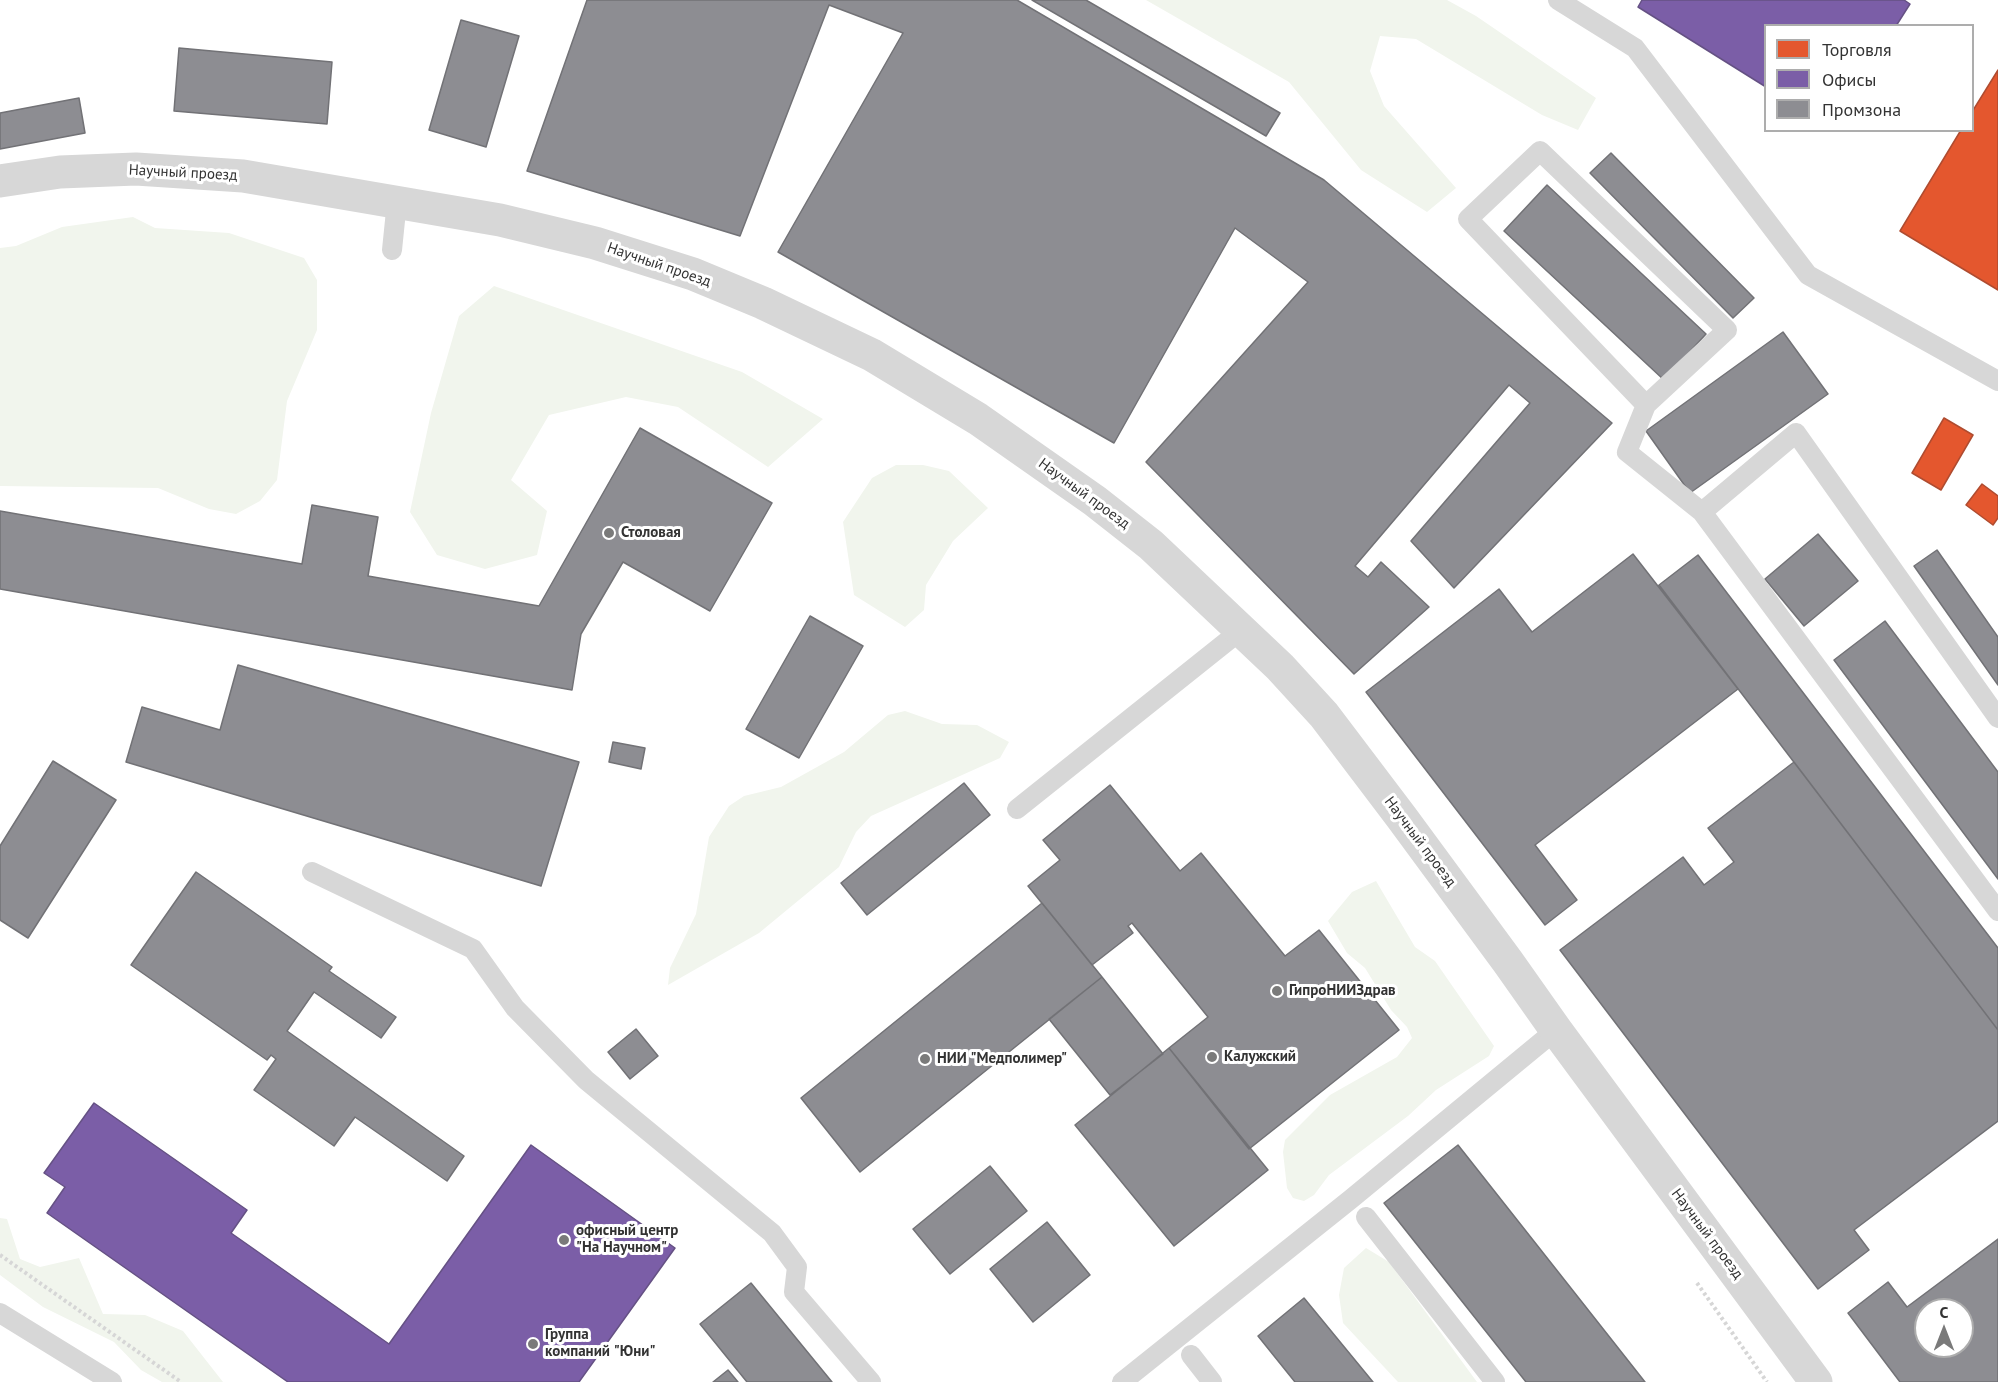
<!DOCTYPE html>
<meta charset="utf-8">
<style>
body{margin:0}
#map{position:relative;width:1998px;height:1382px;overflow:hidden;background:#fff;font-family:"PT Sans",sans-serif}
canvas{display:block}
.legend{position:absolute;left:1764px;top:24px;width:210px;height:108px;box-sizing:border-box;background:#fff;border:2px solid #adadad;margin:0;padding:8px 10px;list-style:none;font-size:18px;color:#333}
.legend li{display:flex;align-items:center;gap:12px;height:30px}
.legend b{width:30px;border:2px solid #adadad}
.north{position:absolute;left:1914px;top:1298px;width:60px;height:60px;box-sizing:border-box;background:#fff;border:2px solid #adadad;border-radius:50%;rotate:0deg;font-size:16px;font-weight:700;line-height:24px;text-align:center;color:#333}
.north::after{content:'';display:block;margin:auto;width:21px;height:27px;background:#7a7a7a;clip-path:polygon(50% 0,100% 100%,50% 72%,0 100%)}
</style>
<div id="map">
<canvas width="1998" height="1382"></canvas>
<ul class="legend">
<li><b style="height:16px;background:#e4572e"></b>Торговля</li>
<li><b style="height:16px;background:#7b5ea7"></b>Офисы</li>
<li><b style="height:16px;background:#8d8d92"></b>Промзона</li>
</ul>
<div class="north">С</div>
</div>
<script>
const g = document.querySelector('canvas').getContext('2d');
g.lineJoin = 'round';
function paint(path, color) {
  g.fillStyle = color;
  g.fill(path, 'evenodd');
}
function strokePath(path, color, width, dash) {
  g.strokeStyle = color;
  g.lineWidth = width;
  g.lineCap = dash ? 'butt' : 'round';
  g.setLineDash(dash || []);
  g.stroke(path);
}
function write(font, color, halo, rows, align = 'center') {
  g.font = font + ' "PT Sans",sans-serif';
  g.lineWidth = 6;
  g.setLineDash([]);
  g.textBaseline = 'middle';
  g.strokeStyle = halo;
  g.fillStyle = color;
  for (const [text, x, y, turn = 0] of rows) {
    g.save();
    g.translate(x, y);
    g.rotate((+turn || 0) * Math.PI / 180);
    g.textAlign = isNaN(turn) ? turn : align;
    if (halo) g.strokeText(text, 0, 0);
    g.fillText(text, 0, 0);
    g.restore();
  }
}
paint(new Path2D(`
 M1146,0H1447L1476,16L1596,98L1578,130L1542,115L1416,39L1380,36L1370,71L1384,106L1456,188L1427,212L1361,170L1289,82Z
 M133,217L155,228L229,233L304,258L317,280V330L287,401L277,480L260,501L236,514L209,509L158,488L0,486V248L16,246L62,227Z
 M494,286L742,372L823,419L768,467L678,407L626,397L549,415L511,480L547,511L537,555L485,569L437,555L410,512L431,413L459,316Z
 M896,465H923L949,471L988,508L953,541L926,585L924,610L905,627L854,595L843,522L872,478Z
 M905,711L942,724L977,725L1009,742L1000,758L871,816L856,832L839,867L759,933L668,985L670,968L696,914L709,837L729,806L744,796L781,787L844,752L888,715Z
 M1376,881L1415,947L1435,961L1494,1046L1489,1056L1436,1090L1408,1116L1329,1175L1314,1195L1304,1201L1293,1198L1287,1188L1283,1152L1285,1140L1330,1095L1397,1057L1412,1038L1407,1027L1391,1010L1365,968L1347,953L1328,921L1352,892Z
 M0,1218L7,1219L20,1259L40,1267L79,1258L103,1314L145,1315L183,1331L223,1382H162L141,1370L114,1342L43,1307L0,1275Z
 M1366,1248L1389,1262L1477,1382H1398L1343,1323L1339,1295L1344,1268Z`), '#f1f5ed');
const shops = new Path2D(`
 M1998,70V290L1900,231L1961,130H1972V112Z
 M1944,418L1973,435L1941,490L1912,473Z
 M1982,484L1998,496V518L1993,525L1966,505Z`);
paint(shops, '#e4572e');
strokePath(shops, '#af4c30', 1.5);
const offices = new Path2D(`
 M1642,0H1904L1910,4L1896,26H1766V87L1638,7Z
 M94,1103L247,1210L231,1233L389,1344L531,1145L675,1248L579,1382H288L47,1213L65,1187L44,1173Z`);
paint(offices, '#7b5ea7');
strokePath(offices, '#655184', 1.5);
const industry = new Path2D(`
 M587,0H1017L1324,180L1612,423L1454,588L1411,541L1530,403L1509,385L1355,566L1368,577L1381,562L1429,607L1354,674L1146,462L1308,282L1235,228L1114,443L778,252L903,33L829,5L740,236L527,171Z
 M1032,0H1086L1280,113L1266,136Z
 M461,20L519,36L486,147L429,130Z
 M179,48L332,62L327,124L174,111Z
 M79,98L85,133L0,149V113Z
 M1611,153L1754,298L1733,318L1590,173Z
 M1547,185L1706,334L1664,380L1504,231Z
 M1783,332L1828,394L1690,493L1646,431Z
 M640,428L772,503L710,611L623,562L581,634L572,690L0,589V511L302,564L312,505L378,517L368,576L539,606Z
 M1818,534L1858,581L1804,626L1765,579Z
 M1937,550L1998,637V685L1914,566Z
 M1633,554L1738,689L1535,845L1577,900L1545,925L1366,692L1499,589L1532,632Z
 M1698,555L1998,948V1030L1659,585Z
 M810,616L863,646L799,758L746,729Z
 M1885,621L1998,772V879L1834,660Z
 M238,665L579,762L541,886L126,762L142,707L220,730Z
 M613,742L645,748L641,769L609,762Z
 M53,761L116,800L28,938L0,920V846Z
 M1794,762L1998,1030V1121L1854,1230L1869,1250L1818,1289L1560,950L1683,857L1704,885L1734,862L1708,828Z
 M964,783L990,815L867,915L841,883Z
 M1110,785L1180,871L1201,853L1285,956L1319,930L1399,1030L1249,1149L1169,1048L1208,1017L1132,923L1128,926L1133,933L1092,965L1028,886L1060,860L1043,840Z
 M196,872L332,967L329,971L396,1017L381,1038L314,992L287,1031L464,1156L447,1181L355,1117L334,1146L254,1090L276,1059L271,1055L267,1060L131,965Z
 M1042,903L1102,977L860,1172L801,1098Z
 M1102,977L1163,1054L1110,1095L1049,1019Z
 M636,1029L658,1056L630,1079L608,1052Z
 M1169,1048L1268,1170L1174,1246L1075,1125Z
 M1458,1145L1645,1382H1526L1384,1203Z
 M990,1166L1027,1211L950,1274L913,1229Z
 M1047,1222L1090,1275L1033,1322L990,1269Z
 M1998,1239V1382H1900L1848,1313L1888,1282L1907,1307ZM1926,1310H1962V1346H1926Z
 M751,1283L832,1382H747L700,1324Z
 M1304,1298L1373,1382H1295L1258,1336Z
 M728,1370L738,1382H713Z`);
paint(industry, '#8d8d92');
strokePath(industry, '#727276', 1.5);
strokePath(new Path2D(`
 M0,1255L181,1382
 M1697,1283L1767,1382`), '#d6d6d6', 4, [3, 3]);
strokePath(new Path2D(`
 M1558,0L1635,48L1808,275L1998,381
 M392,250L397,201
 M1646,405L1468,219L1540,151L1727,330L1646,405L1627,452L1702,512L1998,911
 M1702,512L1796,433L1998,718
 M1017,809L1240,631
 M312,872L473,949L515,1008L586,1080L772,1233L797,1267L794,1292L871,1382
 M1366,1217L1495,1382
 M0,1313L112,1382
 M1191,1355L1212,1382
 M1122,1382L1351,1199L1556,1030`), '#d7d7d7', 20);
strokePath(new Path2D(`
 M0,181L60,172L136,169L243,176L500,220L595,243L693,274L763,303L872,355L978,419L1095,501L1151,545L1280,667L1324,715L1402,818L1508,962L1556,1030L1816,1382`), '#d7d7d7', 33);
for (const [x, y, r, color] of [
 [609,533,6,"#7a7a7a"],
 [1277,991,6,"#7a7a7a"],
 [1212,1057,6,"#7a7a7a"],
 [925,1059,6,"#7a7a7a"],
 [564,1240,6,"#7a7a7a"],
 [533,1344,6,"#7a7a7a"]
]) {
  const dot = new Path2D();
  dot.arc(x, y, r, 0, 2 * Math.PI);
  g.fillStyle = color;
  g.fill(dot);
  strokePath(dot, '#fff', 2);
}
write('15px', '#333', '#fff', [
 ["Научный проезд",183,173,3],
 ["Научный проезд",659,265,19],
 ["Научный проезд",1084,494,36],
 ["Научный проезд",1420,842,53],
 ["Научный проезд",1707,1234,53]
]);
write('bold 15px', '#333', '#fff', [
 ["Столовая",621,533],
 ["ГипроНИИЗдрав",1289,991],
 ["Калужский",1224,1057],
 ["НИИ \"Медполимер\"",937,1059],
 ["офисный центр",576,1231],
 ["\"На Научном\"",576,1248],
 ["Группа",545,1335],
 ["компаний \"Юни\"",545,1352]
], 'left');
</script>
